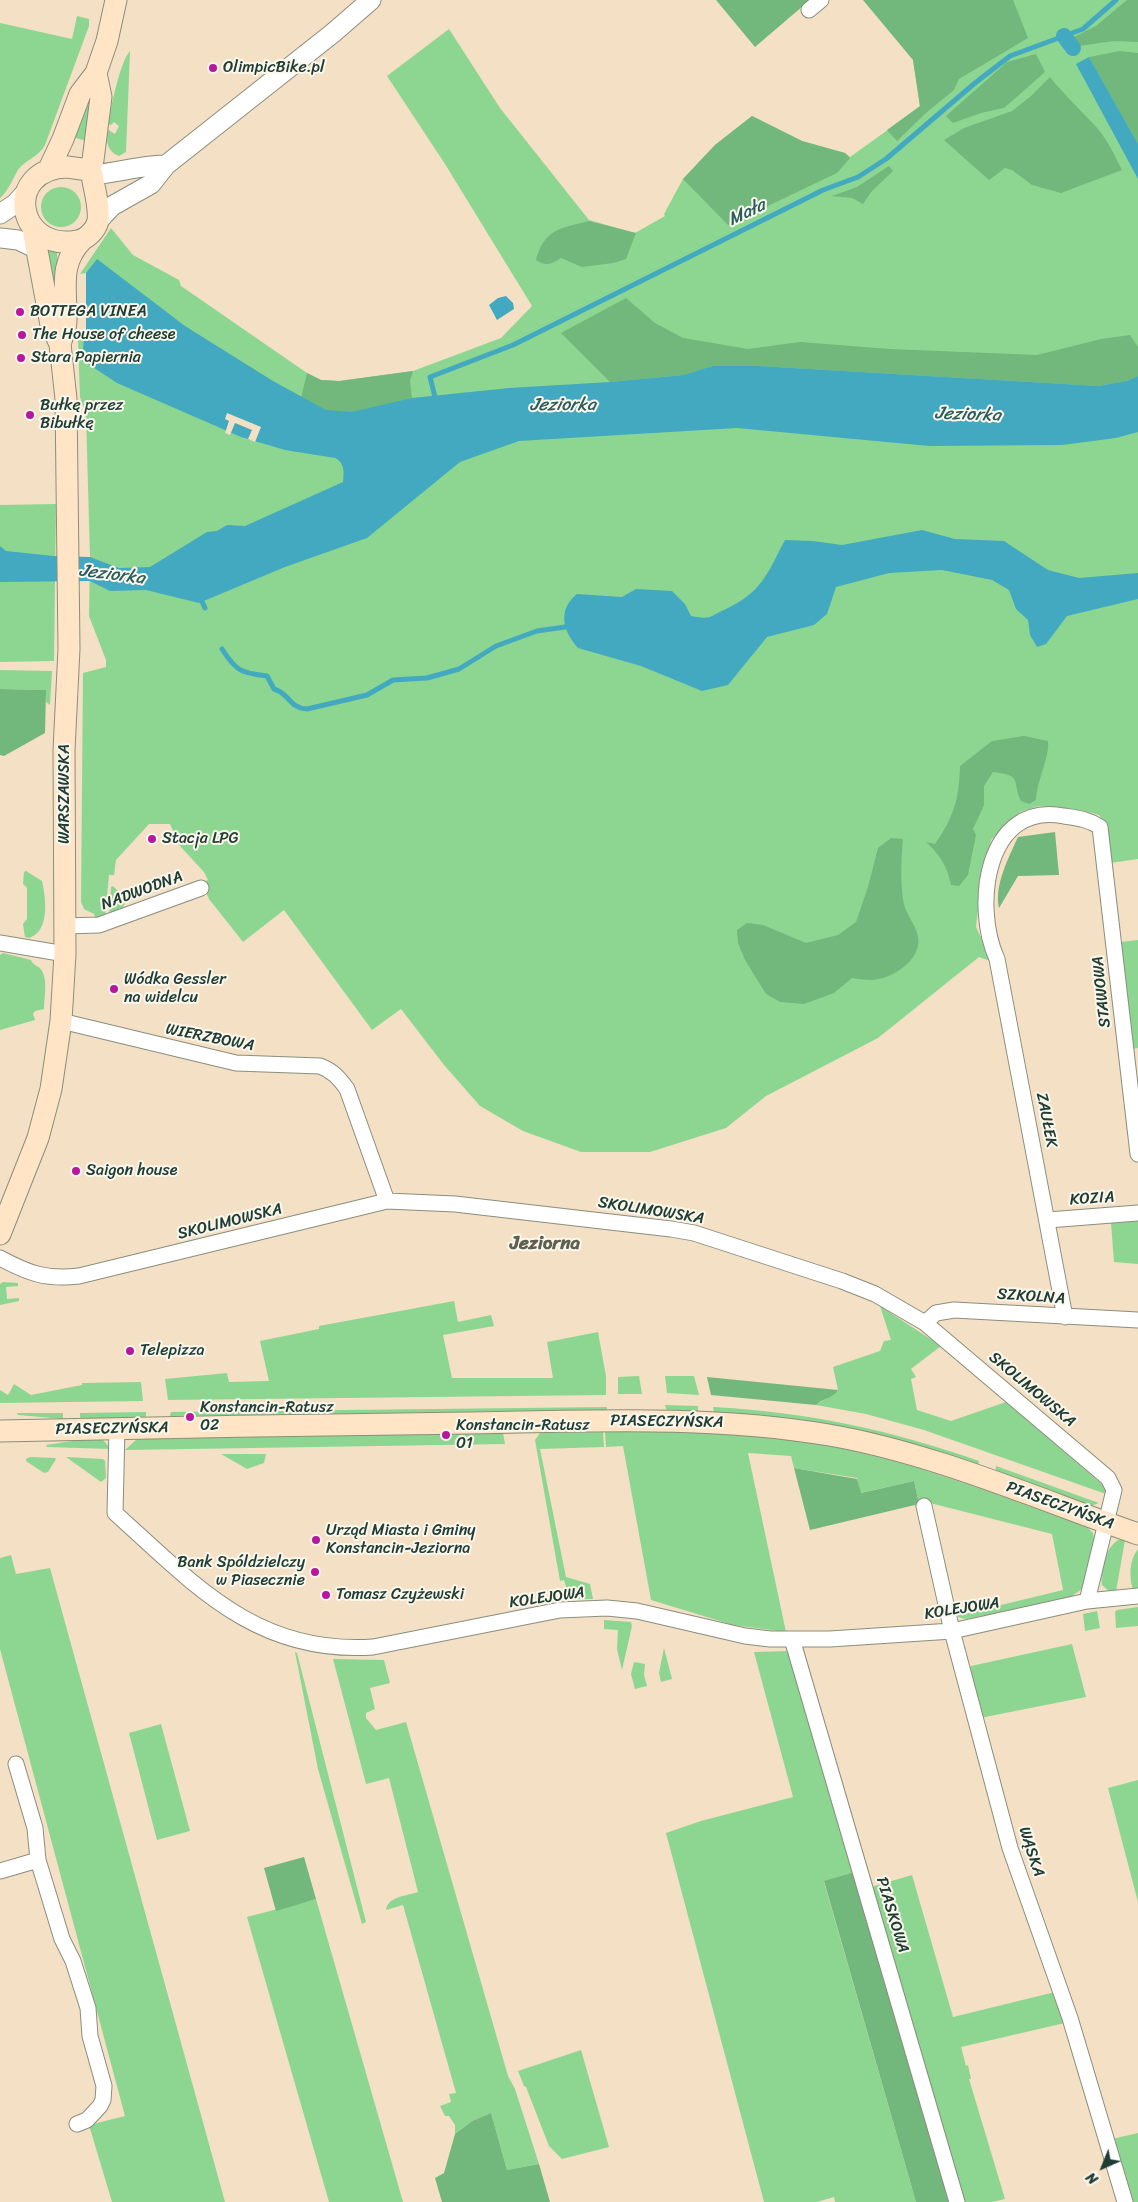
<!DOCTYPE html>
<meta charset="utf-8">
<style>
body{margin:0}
#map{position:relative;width:1138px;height:2202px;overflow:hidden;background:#f4e0c5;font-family:Sriracha,sans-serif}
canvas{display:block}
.north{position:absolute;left:1078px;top:2142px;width:50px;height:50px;-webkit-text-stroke:4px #fbf7ec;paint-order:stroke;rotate:224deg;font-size:14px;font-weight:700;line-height:20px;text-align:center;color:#1f3d34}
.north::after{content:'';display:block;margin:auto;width:18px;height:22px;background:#1f3d34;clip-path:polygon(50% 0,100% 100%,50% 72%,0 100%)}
</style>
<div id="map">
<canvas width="1138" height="2202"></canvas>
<div class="north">N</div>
</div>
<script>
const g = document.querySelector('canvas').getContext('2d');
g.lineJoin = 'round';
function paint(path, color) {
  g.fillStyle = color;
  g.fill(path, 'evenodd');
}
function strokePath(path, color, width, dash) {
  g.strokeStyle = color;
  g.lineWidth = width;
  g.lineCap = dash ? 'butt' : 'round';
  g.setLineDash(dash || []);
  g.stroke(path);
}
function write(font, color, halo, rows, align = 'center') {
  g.font = font + ' Sriracha,sans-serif';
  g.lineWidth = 4;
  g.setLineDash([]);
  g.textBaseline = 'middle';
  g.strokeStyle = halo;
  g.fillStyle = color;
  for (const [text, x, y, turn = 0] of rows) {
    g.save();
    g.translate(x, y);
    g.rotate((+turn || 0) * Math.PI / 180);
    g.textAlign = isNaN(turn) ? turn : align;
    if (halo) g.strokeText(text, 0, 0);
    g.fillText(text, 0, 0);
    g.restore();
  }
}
paint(new Path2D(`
 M934,0H1138V859L1110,863L1104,822L1099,815L1085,811L1039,806L1020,812L991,840L980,891L976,927L993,962L979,957L878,1038L766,1096L726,1128L650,1152H581L523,1131L480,1106L444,1065L401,1009L372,1030L284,910L243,942L209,899L202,883L208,880L204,872L180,846L170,824H149L116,860L114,875H109L105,918H95L94,914L84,909L81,902L83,673L106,667V660L89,616L90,557L86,415L80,397L78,341L83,339L86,335V273L80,274L111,228L133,255L179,280L181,286L307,373L321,380L340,381L413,371L501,338L532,306L445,164L387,76L449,29L500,108L589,220L635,233L665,216L664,214L683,179L715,145L752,116L802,141L845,153L850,157L920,107L913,60Z
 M77,16L89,19V26L45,145C39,157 25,160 18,170C12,180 9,190 0,198V23L72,39Z
 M130,51L126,152L119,156C107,151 106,142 107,129L115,134L119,126L114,122L111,125L108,124C111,107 120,62 130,51Z
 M87,104L89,106L86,141L73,137Z
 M41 207a20 20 0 1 1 40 0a20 20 0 1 1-40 0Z
 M43,247L57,251V279L49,280Z
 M56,504L54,661L0,662V505Z
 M0,670L52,671L50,705L46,702L45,690L0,689Z
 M26,871L42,881C46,899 50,931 29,938L25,937L23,924L27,919V888L23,884L24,872Z
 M113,886L126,899C124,909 119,913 109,918L111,887Z
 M1138,940V1048L1132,1049L1120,942Z
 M3,953L31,960C33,966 39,965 42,971C48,981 44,998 44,1009L35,1011L33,1014L35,1020L0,1030V955Z
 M1138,1221V1264L1114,1262L1111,1223Z
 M3,1282L18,1283V1286L6,1287L7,1299L19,1298V1301L0,1305V1284Z
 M454,1301L458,1322L491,1315L494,1326L443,1335L452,1378H553L547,1342L598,1332L606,1376V1395L168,1400L165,1379L227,1373L229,1382L269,1381L260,1341L319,1329V1326Z
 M880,1306L941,1346L911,1369L916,1377L911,1379L917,1410L951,1421L1006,1402L1104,1486L1106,1494L924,1430L866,1414L816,1405L838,1390L833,1367L880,1351L884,1341L891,1340Z
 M639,1376L642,1394H618V1377Z
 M665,1376H694L699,1395L667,1393Z
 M141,1382L143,1401L0,1403V1390L8,1395L14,1384L31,1395L82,1385V1383Z
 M665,1405L698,1406V1411H667Z
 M607,1407V1410L170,1416L171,1412Z
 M713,1407C807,1412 891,1430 979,1461L978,1466L843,1427L770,1416L714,1412Z
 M146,1412V1416L143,1418L81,1419L80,1417V1413Z
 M17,1413H63V1419L18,1415Z
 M653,1431C709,1432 764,1434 819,1444C911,1460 999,1496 1087,1527L1093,1533L1095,1544L1082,1589L1068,1599L966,1619C956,1618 954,1613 951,1604L955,1603L957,1610L964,1614L1063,1590L1052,1534L930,1503L919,1504L914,1481L860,1493L857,1478L794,1468L791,1456L748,1453L786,1632L733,1625L651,1600L623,1446L606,1447L605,1432Z
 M603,1432L604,1447L540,1449L566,1577L590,1584L593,1599H575L569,1597L564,1580L560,1581L535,1440L540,1433Z
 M503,1433L505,1444L125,1450L137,1439Z
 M92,1438L103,1440L111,1449L47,1447L46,1445Z
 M221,1454H266L264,1463L247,1469Z
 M30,1457L55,1458L56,1459L48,1472L44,1473L26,1461V1459Z
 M66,1457L103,1459L105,1461L106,1478L101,1482Z
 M996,1466L1099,1503L1091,1506L995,1472Z
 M1118,1540H1125L1116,1592L1111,1593L1102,1585C1100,1571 1105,1548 1118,1540Z
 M1138,1549V1590H1133C1129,1577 1129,1560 1138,1549Z
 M11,1555L16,1574L50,1568L225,2202H112L89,2125L125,2116L0,1649V1558Z
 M1138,1607V1626L1116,1628L1115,1612L1117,1610Z
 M1097,1611L1100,1628L1085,1631L1083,1614Z
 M604,1620L631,1622L632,1626L622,1670L617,1649L618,1630L604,1629Z
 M1072,1644L1086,1697L980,1718L969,1670L971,1666Z
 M664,1648L672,1679L661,1682L659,1673Z
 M790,1651L855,1872L824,1882L916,2202H835L834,2197L817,2202H764L666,1833L701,1821L793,1797L754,1652Z
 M295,1652L297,1653L366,1922L362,1924L318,1769Z
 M333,1659L384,1660L390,1683L370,1688L375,1709L366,1713V1718L376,1730L406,1722L508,2076L515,2089L539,2164L507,2170L491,2113L472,2121L455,2134V2125L449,2116H445L440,2106L451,2102L449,2094L456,2093L403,1905L386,1910C388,1896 407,1896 418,1892L389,1778L366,1784Z
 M634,1662L645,1664L644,1675L647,1686L635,1689L631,1674Z
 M161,1724L190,1831L157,1840L129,1733Z
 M1138,1780V1902L1108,1788Z
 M912,1875L953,2017L1055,1992L1065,2023L961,2047L966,2066L968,2065L971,2079H969L1005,2199L992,2202H963L871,1887Z
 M316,1899L403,2202H329L247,1917Z
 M581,2050L609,2147L562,2159L549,2146L526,2087L524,2086L518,2071Z
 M1138,2133V2202H1132L1112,2139Z`), '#8dd691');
paint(new Path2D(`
 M716,0H810L755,47Z
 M863,0H1013L1028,38L959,79L954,90L927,112L897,141L887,130L920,106L913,60Z
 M1127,0H1138V42L1114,41L1079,46L1074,37L1096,26Z
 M1120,51L1138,53V144L1089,57Z
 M1036,54L1045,72L1004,108L981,113L953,123L946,116L1007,62Z
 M1050,77C1065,96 1082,111 1098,129C1108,141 1115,156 1122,170L1061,193L1032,185L1012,170L1005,168L989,180L944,140L964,128L1012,111L1031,96Z
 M752,116L802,141L845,153L850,158L837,173L728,225L683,179L715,145Z
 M889,166L893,171L872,191L863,204L852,198L832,196L857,187Z
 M589,221L636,233L626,259L613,263L582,267L561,258C552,264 546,267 536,260C544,229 561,228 589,221Z
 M626,298L655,323L683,338L748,349L800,342L890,349L1037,355L1101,339L1130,335L1138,347V376L1127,381L1098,386L759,366H712L683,375L610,382L561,333Z
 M413,371L410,381L412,398C386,405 353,418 326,410C317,408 309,402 301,398L307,373L321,380L339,381Z
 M0,689L46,690L45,733L4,756L0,755Z
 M1024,736L1048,741C1050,756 1037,780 1036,800L1029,804L1021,801C1011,780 1024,776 993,772L984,786V805L973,829L976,835L968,875L959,886L951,885C947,866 941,856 926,842L935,844C954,817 959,799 960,766L992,741Z
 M1055,832L1059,875L1018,876L999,908C994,885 1009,857 1018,837Z
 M891,838L903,839C901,857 900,891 905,908C909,918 916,926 918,937C922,960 892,979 872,980C866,980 859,979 852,978L834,993L804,1004L780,1002L766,994L745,960L738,943L737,930L747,923L763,925L806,943L838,935L856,922L868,887L878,848Z
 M707,1377L838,1390C833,1398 823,1398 816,1405L711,1395Z
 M794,1468L857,1479L861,1493L914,1481L919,1504L810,1530Z
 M304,1857L316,1899L276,1911L264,1868Z
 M855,1872L949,2202H916L824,1881Z
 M491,2113L507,2170L539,2164L550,2202H442L435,2178L444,2173L455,2134L472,2121Z`), '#72b77b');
paint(new Path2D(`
 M1089,57L1138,144V179L1076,64Z
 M97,259L185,326L273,381L326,410L352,412L412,398L509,388L610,382L683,375L712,366H759L1098,386L1127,381L1138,376V432L1116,438L1062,445L929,446L737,428L519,441L460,462L367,538L285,567L199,603L146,590L110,591L90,581L0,582V546L6,551L54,556L90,557L119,568L150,567L207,532L217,531L227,525L245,526L343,482C344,472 345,463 335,458L285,450L241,437L117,383L82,360C84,351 82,342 86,335V273Z
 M506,296L513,303L514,309L497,320L489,305L498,298Z
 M922,530L955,539L1004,541L1048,570L1079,578L1138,573V599L1067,616L1046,644L1037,647L1030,635L1028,620L1016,609L1009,590L992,580L942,570L889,573L836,587L827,614L814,625L767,637L728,685L702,691L641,666L578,648C563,631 557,610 577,594L622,597L636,589L672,591L685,604L691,616C712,620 708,617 726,609C762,592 767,574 785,540L813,541L842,545Z`), '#42a9c1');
paint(new Path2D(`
 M227,413L261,427L255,442L248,439L252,430L235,423L230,435L225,433L229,421L225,419Z`), '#f4e0c5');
strokePath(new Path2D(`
 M436,401L430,377L513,345L823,190L858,177L886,159L975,83L1010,56L1083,29L1116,0
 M200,597L205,608
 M222,649C236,671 241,673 267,676L274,689C289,693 289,708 307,709L367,695L393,680L427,678L459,669L496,646L537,631L572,626`), '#42a9c1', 5);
strokePath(new Path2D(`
 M1064,36L1073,48`), '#42a9c1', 16);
const minor = new Path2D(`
 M809,10L821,0
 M64,926L99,925L201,888
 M0,943L65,954
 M61,1021L236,1063L320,1066C333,1071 339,1078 347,1089L387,1201
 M1048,1220L1138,1213
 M0,1258C28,1273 46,1280 79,1276L387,1201L455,1204L671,1229L694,1233L842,1281L875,1294L925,1323L1108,1478L1114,1490L1087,1601
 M1065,1317L997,959C973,907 985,801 1064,816C1077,818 1088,819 1100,827L1138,1154
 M925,1323L936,1313L954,1310L1138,1320
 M117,1428L115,1513C194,1584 256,1655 373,1647L560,1610L607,1608L637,1611L745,1636L770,1639H830L952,1631L1087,1601L1138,1596
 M924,1506L952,1631L1010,1848L1070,2018L1125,2202
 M792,1639L957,2202
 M16,1764L35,1828L38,1860L62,1939L73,1961L88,2008L90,2036L104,2086L103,2100L100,2106L87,2120L77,2124
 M0,1871L38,1860`);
const tertiary = new Path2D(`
 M92,175C117,173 142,165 166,165
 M0,214L15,204L26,192
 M98,221L112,206L151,184L166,165L333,33L371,0
 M0,238L18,240L35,248`);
const secondary = new Path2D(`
 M67,167L89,170L92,175C94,189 100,207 98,221C96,230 86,240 77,241C16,252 3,169 67,167Z
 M49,169L63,139L80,94L96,73L107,41L116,0
 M89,170L93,160L101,97L96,73
 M60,344C62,337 66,329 66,321C67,291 58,264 82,240
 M0,1234L38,1138L51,1089L61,1021L65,954L64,750L69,649L66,399L60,344L51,325L33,229
 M0,1431C157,1427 313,1425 470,1423C590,1421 710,1415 829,1435C933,1453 1038,1499 1138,1534`);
strokePath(minor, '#8a8e7c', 17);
strokePath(tertiary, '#8a8e7c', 21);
strokePath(secondary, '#8a8e7c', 23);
strokePath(minor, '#fff', 15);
strokePath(tertiary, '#fff', 19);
strokePath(secondary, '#ffe4c6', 21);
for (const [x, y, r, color] of [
 [213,68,5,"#b5179e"],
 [20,312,5,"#b5179e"],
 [22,335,5,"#b5179e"],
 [21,358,5,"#b5179e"],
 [30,415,5,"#b5179e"],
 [152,839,5,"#b5179e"],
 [114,989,5,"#b5179e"],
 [76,1171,5,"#b5179e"],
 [130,1351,5,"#b5179e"],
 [190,1417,5,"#b5179e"],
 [446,1435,5,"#b5179e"],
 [316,1540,5,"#b5179e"],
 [315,1572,5,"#b5179e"],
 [326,1595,5,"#b5179e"]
]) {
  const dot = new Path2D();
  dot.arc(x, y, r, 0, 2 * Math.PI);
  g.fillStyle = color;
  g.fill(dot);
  strokePath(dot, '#fbf7ec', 2);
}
write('16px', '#1f3d34', '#fbf7ec', [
 ["OlimpicBike.pl",223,68],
 ["BOTTEGA VINEA",30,312],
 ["The House of cheese",32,335],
 ["Stara Papiernia",31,358],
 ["Bułkę przez",40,406],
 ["Bibułkę",40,424],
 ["Stacja LPG",162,839],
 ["Wódka Gessler",124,980],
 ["na widelcu",124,998],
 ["Saigon house",86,1171],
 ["Telepizza",140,1351],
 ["Konstancin-Ratusz",200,1408],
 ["02",200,1426],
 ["Konstancin-Ratusz",456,1426],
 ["01",456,1444],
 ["Urząd Miasta i Gminy",326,1531],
 ["Konstancin-Jeziorna",326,1549],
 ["Bank Spóldzielczy",305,1563,"right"],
 ["w Piasecznie",305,1581,"right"],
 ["Tomasz Czyżewski",336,1595]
], 'left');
write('16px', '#1f3d34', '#fbf7ec', [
 ["WARSZAWSKA",65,794,-90],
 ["NADWODNA",142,891,-20],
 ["STAWOWA",1102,992,-96],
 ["WIERZBOWA",210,1038,11],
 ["ZAUŁEK",1046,1120,79],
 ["KOZIA",1092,1199,-4],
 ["SKOLIMOWSKA",651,1211,9],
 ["SKOLIMOWSKA",230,1222,-14],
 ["SZKOLNA",1031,1297,4],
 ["SKOLIMOWSKA",1032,1390,40],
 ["PIASECZYŃSKA",667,1422,1],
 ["PIASECZYŃSKA",112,1429,-1],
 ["PIASECZYŃSKA",1060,1506,20],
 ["KOLEJOWA",547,1598,-8],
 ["KOLEJOWA",962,1609,-9],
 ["WĄSKA",1031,1852,72],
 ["PIASKOWA",892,1915,73]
]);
write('italic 18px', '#2a5d5e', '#fbf7ec', [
 ["Mała",747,213,-26],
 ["Jeziorka",563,405],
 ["Jeziorka",968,415,2],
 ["Jeziorka",112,575,7]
]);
write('bold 19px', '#5e604f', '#fbf7ec', [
 ["Jeziorna",545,1244]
]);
</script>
